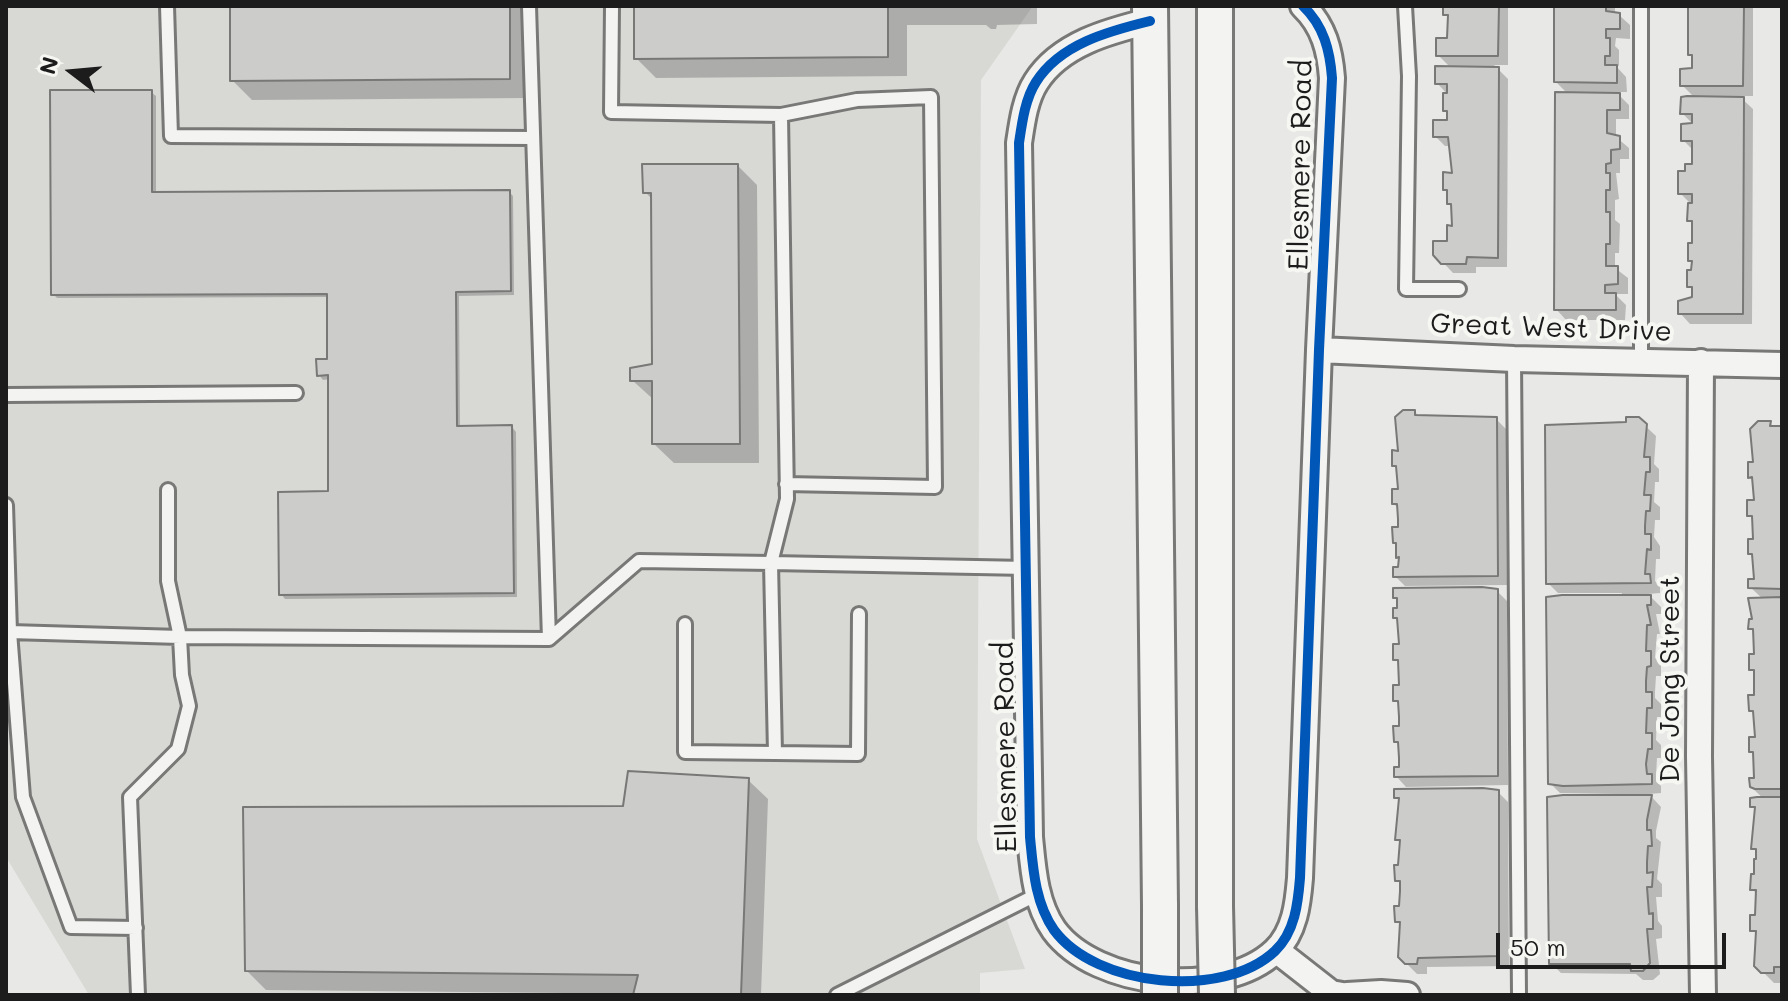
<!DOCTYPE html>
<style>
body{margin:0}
#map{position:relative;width:1788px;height:1001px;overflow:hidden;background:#e8e8e6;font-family:Mali,sans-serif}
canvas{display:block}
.frame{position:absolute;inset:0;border:8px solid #1c1c1c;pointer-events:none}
.north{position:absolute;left:32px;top:32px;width:80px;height:80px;-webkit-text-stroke:6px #f6f6f2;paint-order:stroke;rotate:286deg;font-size:22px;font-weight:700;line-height:32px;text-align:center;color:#1c1c1c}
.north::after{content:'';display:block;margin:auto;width:28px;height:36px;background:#1c1c1c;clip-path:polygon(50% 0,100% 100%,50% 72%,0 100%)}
.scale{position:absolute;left:1496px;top:933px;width:230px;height:36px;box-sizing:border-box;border:4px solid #1c1c1c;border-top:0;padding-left:10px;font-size:24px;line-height:28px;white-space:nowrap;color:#1c1c1c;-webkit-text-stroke:6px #f6f6f2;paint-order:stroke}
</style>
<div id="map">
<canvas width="1788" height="1001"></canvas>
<div class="frame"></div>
<div class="north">N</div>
<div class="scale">50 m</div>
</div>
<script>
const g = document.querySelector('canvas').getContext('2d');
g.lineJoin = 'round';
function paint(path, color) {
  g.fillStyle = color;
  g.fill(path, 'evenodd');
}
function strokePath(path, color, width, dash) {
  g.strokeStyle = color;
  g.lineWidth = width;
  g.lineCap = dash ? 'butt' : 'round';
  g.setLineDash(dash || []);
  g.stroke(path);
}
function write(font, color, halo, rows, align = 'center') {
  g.font = font + ' Mali,sans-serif';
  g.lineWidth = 8;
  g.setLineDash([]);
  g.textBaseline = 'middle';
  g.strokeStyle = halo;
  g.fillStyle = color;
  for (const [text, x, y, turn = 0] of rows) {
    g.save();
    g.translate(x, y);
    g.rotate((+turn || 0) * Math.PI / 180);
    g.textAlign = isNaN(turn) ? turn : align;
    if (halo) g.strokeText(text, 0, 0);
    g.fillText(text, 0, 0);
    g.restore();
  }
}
paint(new Path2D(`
 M6,6H1033L981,80L977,839L1025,969L980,973V995H89L6,857Z`), '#d8d8d5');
paint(new Path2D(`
 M232,6H528L529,98L252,100L232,80Z
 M636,6H1037V24L997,25L996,29H991L986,25H907V76L656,78L636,58Z
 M1445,6H1508V65H1494L1508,79L1507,267H1476V273H1453L1435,254L1449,243L1454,228L1453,207L1449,203V193L1445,189L1454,175L1452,153L1449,146H1445L1435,136L1449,122V114L1445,110L1449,96L1437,83L1451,68L1438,55L1449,40L1450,18L1445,14Z
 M1556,6H1615V15H1619L1630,25V39L1616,38L1615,46L1619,50V66L1615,65L1626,77L1627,92H1616L1629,105V119H1616V137L1629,148V159H1620V173H1616L1619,199L1615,200V220L1620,224L1619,253H1615V268L1628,278V294H1615L1626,305L1625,320H1566L1556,309L1569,95L1556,82Z
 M1690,6H1753V96H1739L1753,109L1752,324H1690L1680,313L1694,298V291L1689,286L1693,272L1694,264L1690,260L1694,245V224L1689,220L1690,203L1680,193L1687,173L1694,166V151L1683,140L1694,125L1682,113L1696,99L1682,85L1694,70V59L1690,54Z
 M151,92L156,96V194L509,192L513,196L514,295L459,296L460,428L512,427L516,432L517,597L285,599L281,594L330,493V379L323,380L319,375L330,361L329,297L57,298L53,294Z
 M738,166L757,185L759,463H674L654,444V400L632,380L654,366L653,200L645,192Z
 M1415,412L1420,417L1496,419L1506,429L1507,585L1405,586L1395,576L1400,569V559L1398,546L1395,542L1400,529L1399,509L1394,504L1400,490L1398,469L1394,465Z
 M1638,419L1656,436L1654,464L1659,469V482H1655L1654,502L1660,507V520H1655L1654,537L1660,546V559H1656L1655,581L1660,586V593L1648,594L1661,607V614H1656L1660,634H1657L1655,658L1661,663V676H1656L1655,692V698L1661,704V717H1657L1656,740L1661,745V758H1657L1656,776V781L1661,786V793L1649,794L1661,807L1656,831V838L1661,842L1657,879L1662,884V897H1656L1658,921L1662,926V938L1656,939L1660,974L1653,980H1643L1636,974L1561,973L1551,963L1615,794L1560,793L1550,783L1622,593H1558L1548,583L1628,423Z
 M1770,423L1775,428H1782V983H1774L1756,965L1758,935L1752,930L1757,917L1758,895L1752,889L1756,876L1758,853L1753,848L1757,812L1752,806L1765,800L1751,787L1756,780V756L1751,752L1757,739L1755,715L1751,710L1756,697V674L1751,669L1756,656L1755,632L1750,628L1764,600L1750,587L1756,581L1754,558L1750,554L1755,541L1754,520L1749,515L1756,502L1754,481L1750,477Z
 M1497,591L1507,601L1508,785L1406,787L1396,776L1401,769L1400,746L1396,741L1401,728L1400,705L1395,700L1401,687L1400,664L1395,659L1401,646L1399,621L1395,617L1399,601L1395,597Z
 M748,780L768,799L761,995L266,990L247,971L625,808Z
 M1498,792L1508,802L1509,966L1427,967V974H1417L1400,957L1402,926L1397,921L1402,886L1397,880L1402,844L1397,839L1401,803L1396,797Z`), '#0003');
const building = new Path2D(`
 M230,6H510V79L230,81Z
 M634,6H888V57L634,59Z
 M1443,6H1499L1498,56H1436V38H1447L1448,15H1443Z
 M1554,6H1606V11L1620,13V29H1606V38H1610V56H1605V65H1617V83L1554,82Z
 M1688,6H1744L1743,86H1680V69L1692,68V55H1688Z
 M1435,66L1499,67L1498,258L1467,257L1466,264H1441L1433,255V241H1447V225L1452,226L1451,204H1447V190H1443V172L1452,173L1448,137H1433V120H1447V111H1443V93H1447V84H1435Z
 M50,90H152V192L510,190L511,291L456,292L457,426L512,425L514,593L279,595L278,492L328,491V375L317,376L316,359H327V294L51,295Z
 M1555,92L1620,93V110H1607V133L1620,136V149L1611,150V163L1606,164V173H1610V190H1606V212H1610V244H1606V266H1618V284L1605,285V293H1616V310H1554Z
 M1687,96L1744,97L1743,314H1678V301L1692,297V287H1687V270H1691L1692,261H1688V243H1692V221H1687L1688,203H1692V194H1678V171H1685V164H1692V141H1681V124L1692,123V114H1680L1681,97Z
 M642,164H738L740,444H652V381H630V368L652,364L651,193H643Z
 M1403,410H1415V415L1497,417L1498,576L1393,577V567H1398L1399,557L1396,558V543H1393L1392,527H1398V519L1397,504H1392V489H1398L1396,466H1392V450L1398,451L1395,417Z
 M1626,417H1639L1647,424L1644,457H1650V472H1646L1644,495H1651L1650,511H1646L1645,526V534H1651V550L1647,549L1645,574H1650L1651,583L1546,584L1545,425L1626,422Z
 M1758,421H1771L1770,426H1782V589L1748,588V579H1754L1752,554H1748V539H1753L1752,516H1747V500H1754L1752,477L1748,478V462H1753L1750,429Z
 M1482,587L1498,589V776L1394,777V767H1399V758L1398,742H1394L1393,726H1399V717L1398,701H1393V685H1399L1398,660H1393V644H1399L1397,618H1393V608H1397V598H1393V588Z
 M1562,595H1651V605H1647L1651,625H1647L1646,651H1651V666L1647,667L1646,681V692H1652V708H1647L1646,733H1652V749H1648L1646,764L1647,774H1652V784L1563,786L1548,784L1546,597Z
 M1782,597V789H1755L1750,787L1749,778H1754L1753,752H1749V737H1755L1753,711H1749L1748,695H1754V670H1749V654H1754L1753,629H1748L1749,619H1752L1748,598Z
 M628,771L749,778L741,995H633L638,975L245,971L243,807L623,806Z
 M1483,788L1499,790V956L1418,958L1417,964H1405L1398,957L1400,922H1395L1394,906H1399L1400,891V881H1395L1394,865H1398L1400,840H1395L1399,798H1394V789Z
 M1563,795H1652L1647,820V830H1651L1652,846H1648L1647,862V873L1653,872L1652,887H1647L1649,914L1653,913V929H1647L1650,963L1643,971H1631L1630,964H1549L1547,797Z
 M1757,797H1782V967H1774V973H1761L1754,966L1756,931H1750V915H1755L1756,890H1750L1751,874H1754V859H1756V849H1751L1755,807H1750V798Z`);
paint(building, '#ccccca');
strokePath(building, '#787877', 2);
const service = new Path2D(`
 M167,6L171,136L533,138
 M529,6L549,639
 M612,6L611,112L781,115L857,100L931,97L935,487L786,484
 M1405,6L1409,76L1406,289H1459
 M781,115L787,499L771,563L1027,568
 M1514,359L1519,995
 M1641,361V6
 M6,395L296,393
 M168,490V581L180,637L549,639L639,561L771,563L775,753L685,752V624
 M6,505L10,632
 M775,753L858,754L859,614
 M136,928L71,927L23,797L10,632L180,637L182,675L189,706L178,749L130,797L138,995
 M837,995L1038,894`);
const minor = new Path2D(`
 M1150,21C1109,31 1060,44 1036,82C1025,99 1022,123 1019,143L1030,837C1033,868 1035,903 1054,930C1096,987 1223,1000 1275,951C1295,932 1298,903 1300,878L1319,350L1332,78C1330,51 1324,26 1303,6
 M1319,350L1514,359L1782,365
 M1701,362L1699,756L1703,995
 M1276,950L1331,993L1342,995
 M1347,995L1381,993L1407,995`);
const secondary = new Path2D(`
 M1150,6L1160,906
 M1215,906V6`);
strokePath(service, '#787877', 18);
strokePath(minor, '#787877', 30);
strokePath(secondary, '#787877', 40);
strokePath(service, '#f3f3f1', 12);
strokePath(minor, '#f3f3f1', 24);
strokePath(secondary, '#f3f3f1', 34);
const secondaryBridge = new Path2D(`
 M1160,906V995
 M1215,906L1217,995`);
strokePath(secondaryBridge, '#787877', 40, []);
strokePath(secondaryBridge, '#f3f3f1', 34);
strokePath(new Path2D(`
 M1150,21C1109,31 1060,44 1036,82C1025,99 1022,123 1019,143L1030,837C1033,868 1035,903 1054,930C1096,987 1223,1000 1275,951C1295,932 1298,903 1300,878L1319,350L1332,78C1330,51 1324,26 1303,6`), '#0057b8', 10);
write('28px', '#1c1c1c', '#f6f6f2', [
 ["Ellesmere Road",1301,165,-89],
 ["Great West Drive",1551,328,2],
 ["De Jong Street",1670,679,-90],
 ["Ellesmere Road",1006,747,-91]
]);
</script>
